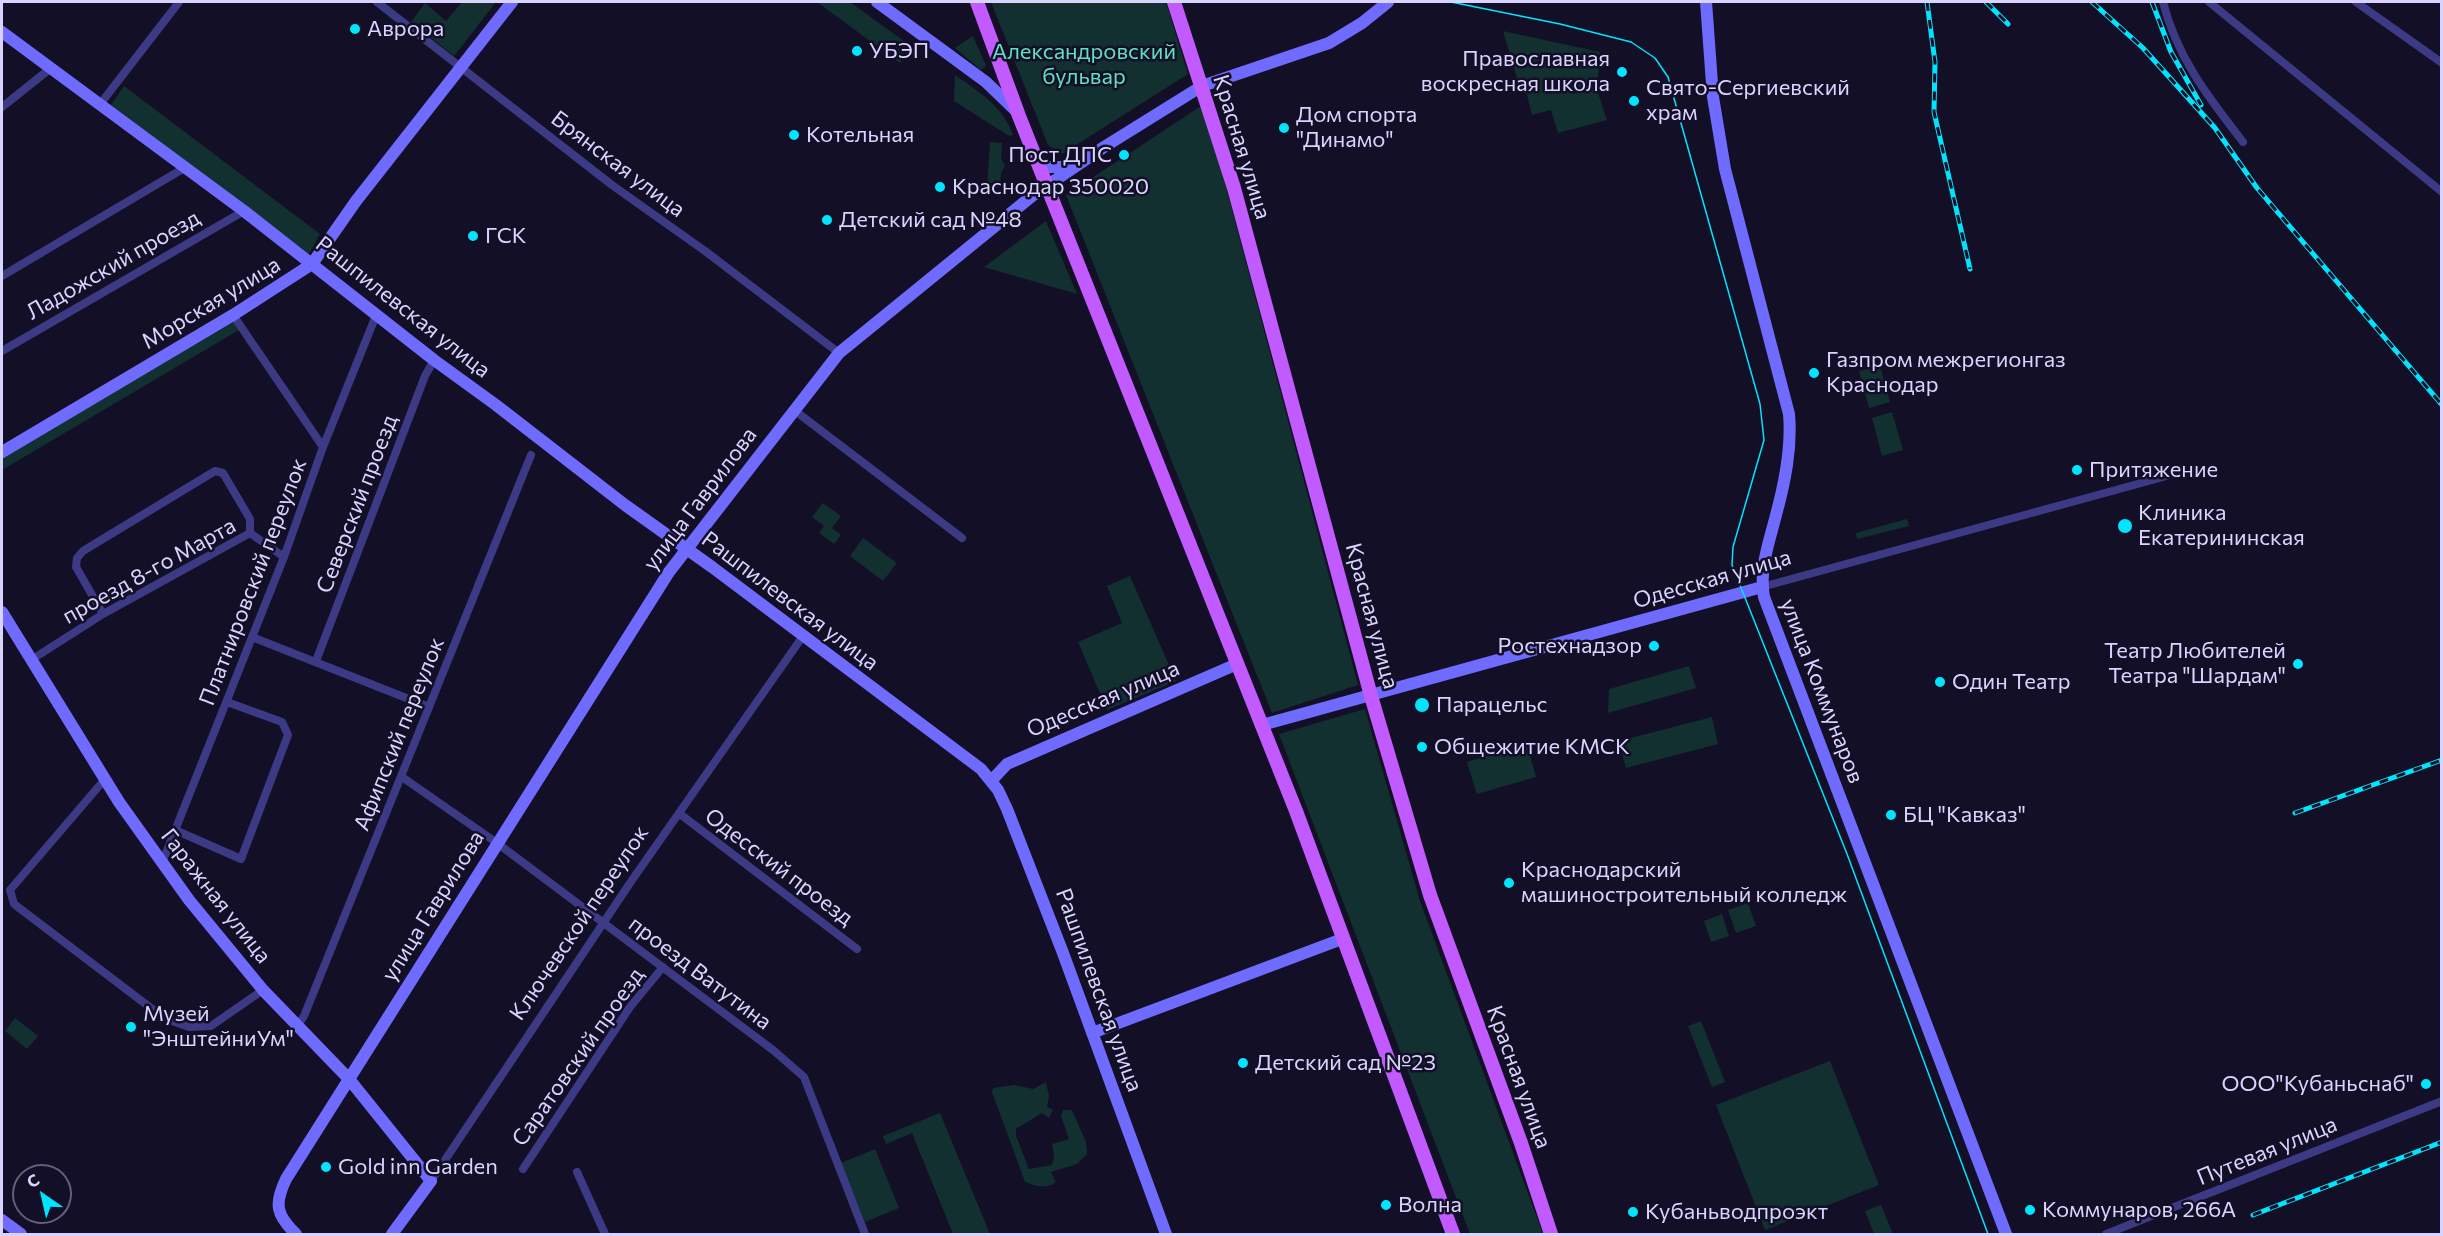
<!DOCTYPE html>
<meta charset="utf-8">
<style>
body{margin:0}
#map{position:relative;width:2443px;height:1236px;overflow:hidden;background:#130f26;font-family:Commissioner,sans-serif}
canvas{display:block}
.frame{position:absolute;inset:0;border:3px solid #d9d4ff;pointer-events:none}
.north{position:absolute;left:12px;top:1164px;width:60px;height:60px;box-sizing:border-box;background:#130f26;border:2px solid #625e7d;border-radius:50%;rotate:326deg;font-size:16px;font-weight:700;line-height:24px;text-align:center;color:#d9d4ff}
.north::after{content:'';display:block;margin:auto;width:21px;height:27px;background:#00e5ff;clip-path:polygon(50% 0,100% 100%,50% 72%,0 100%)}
</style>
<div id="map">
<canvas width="2443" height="1236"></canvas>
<div class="frame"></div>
<div class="north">С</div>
</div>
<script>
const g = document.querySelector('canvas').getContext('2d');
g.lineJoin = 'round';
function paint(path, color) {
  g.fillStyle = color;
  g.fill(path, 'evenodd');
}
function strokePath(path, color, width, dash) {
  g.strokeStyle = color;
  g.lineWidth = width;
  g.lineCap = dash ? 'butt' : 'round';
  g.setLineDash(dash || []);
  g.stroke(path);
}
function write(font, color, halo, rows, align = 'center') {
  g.font = font + ' Commissioner,sans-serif';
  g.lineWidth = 5;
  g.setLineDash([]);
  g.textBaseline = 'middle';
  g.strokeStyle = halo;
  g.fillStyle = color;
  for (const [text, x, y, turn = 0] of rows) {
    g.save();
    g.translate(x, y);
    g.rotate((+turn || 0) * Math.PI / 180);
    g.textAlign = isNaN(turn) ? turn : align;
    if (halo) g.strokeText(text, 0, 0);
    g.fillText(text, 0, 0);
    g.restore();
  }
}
paint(new Path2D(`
 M462,2H496L454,56L411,22L425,3L446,21Z
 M817,2H850L912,47L900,63Z
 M991,2H1166L1188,74L1062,154L1048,145Z
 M1503,31L1600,52L1597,90L1607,120L1558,133L1551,110L1532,115L1525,87L1520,88Z
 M973,36L986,66L981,70L955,48Z
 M955,75C979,92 1003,106 1013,135L1009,136L954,101Z
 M124,86L320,234L309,254L111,105Z
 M1204,104L1358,685L1272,713L1066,195Z
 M990,142L1002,143L1001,158L1005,166L1001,173L1000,188L987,187Z
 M1046,221L1077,294L984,267Z
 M234,322L239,330L2,470V458Z
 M1880,366L1890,402L1869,408L1859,371Z
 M1892,412L1903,450L1882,456L1872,418Z
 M823,503L841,516L832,528L841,535L834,544L819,533L824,526L812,517Z
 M1907,519L1909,526L1857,539L1856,533Z
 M863,538L897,563L883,581L850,556Z
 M1130,576L1176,681L1107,710L1078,642L1122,623L1107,586Z
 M1689,666L1696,688L1608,713L1609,689Z
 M1365,709L1420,901L1543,1234H1470L1279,734Z
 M1712,717L1718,744L1626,768L1619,741Z
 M1527,744L1536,777L1477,794L1467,762Z
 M1748,903L1756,926L1736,933L1728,910Z
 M1722,914L1729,936L1711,942L1704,921Z
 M15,1018L38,1036L27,1049L5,1031Z
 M1701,1021L1725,1082L1712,1087L1688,1026Z
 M1830,1061L1879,1185L1765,1230L1716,1105Z
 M1046,1082L1049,1096L1047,1107L1053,1110L1049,1118L1042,1113C1032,1118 1026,1124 1016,1128V1136L1029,1169L1052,1165L1054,1156L1052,1144L1069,1139L1061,1116L1063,1110H1072L1086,1142L1087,1154L1077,1164L1051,1172L1056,1182C1045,1190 1037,1186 1025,1182L992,1092L993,1088L1014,1085L1033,1089Z
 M940,1113L990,1234H953L912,1133L886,1144L883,1136Z
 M875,1149L899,1208L865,1222L841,1163Z
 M1881,1205L1893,1234H1874L1865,1211Z`), '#12302f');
strokePath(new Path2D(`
 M377,2L612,185L705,251L839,353
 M2163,2C2177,58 2209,98 2243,142
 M2209,2L2442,192
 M2356,2L2442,63
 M101,103L179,2
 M2,107L51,68
 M2,276L186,167
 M233,315L323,447
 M2,351L244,211
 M794,410L962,538
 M1762,587L2174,474
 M103,614L76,567L77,558L83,551L215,471L223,473L250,519V533
 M252,637L429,707
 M31,660L103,614L250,533L284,557
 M316,661L425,376L434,360
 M402,777L497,843L773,1050L804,1077L865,1234
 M105,779L10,890L14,904L164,1018L189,1027L211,1026L263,990
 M680,814L857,949
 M175,830L241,859L288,735L282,722L227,702
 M162,863L284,557L323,447L377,313
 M298,1025L304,1016L531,455
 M523,1169L630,1007L663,967
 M577,1172L605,1234
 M431,1181L630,883L803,636
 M2106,1234L2442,1101`), '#3d3a85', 8);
strokePath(new Path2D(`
 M877,2L986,82L1015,110
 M1706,2L1713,97L1725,169L1789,414C1792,448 1785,482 1776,515C1769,543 1759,568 1764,597L2006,1234
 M2,32L244,211L434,360L496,405L625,505L712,567L981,769L998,790L1007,809L1063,953L1166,1234
 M1038,161L1047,167H1073
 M2,452L233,315L312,264L356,201L512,2
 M2,612L119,802L189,900L263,990L349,1079L431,1181L392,1234
 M1262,725L1762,587
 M991,781L1007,764L1237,664
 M1092,1033L1342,939
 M2,1220L21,1234
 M296,1234C276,1215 274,1204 286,1179L669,572L839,353L1032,196L1104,147L1202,86L1329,43L1362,23L1388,2`), '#6f6bff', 12);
strokePath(new Path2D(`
 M977,2L1019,116L1296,811L1453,1234
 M1174,2L1234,188L1371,696L1430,895L1521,1143L1551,1234`), '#c25bff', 14);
strokePath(new Path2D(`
 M1451,2L1560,24L1631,42L1655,58L1668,77L1760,404L1764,440L1733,547L1732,565L1847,854L1988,1234`), '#00e5ff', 1.5);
const rail = new Path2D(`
 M1927,2L1935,62L1934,112L1970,269
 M1986,2L2008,24
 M2092,2L2143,48L2215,128L2257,188L2442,405
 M2152,2L2171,52L2201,105
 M2295,813L2442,760
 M2253,1215L2442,1142`);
strokePath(rail, '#00e5ff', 5);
strokePath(rail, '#130f26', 3, [9]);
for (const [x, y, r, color] of [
 [355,29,6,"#00e5ff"],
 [857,51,6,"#00e5ff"],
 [1622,72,6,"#00e5ff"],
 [1634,101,6,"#00e5ff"],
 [1284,128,6,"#00e5ff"],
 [794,135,6,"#00e5ff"],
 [1124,155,6,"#00e5ff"],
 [940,187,6,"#00e5ff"],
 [827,220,6,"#00e5ff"],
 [473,236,6,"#00e5ff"],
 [1814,373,6,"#00e5ff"],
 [2077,470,6,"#00e5ff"],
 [2125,526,8,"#00e5ff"],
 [1654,646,6,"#00e5ff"],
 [2298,664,6,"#00e5ff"],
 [1940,682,6,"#00e5ff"],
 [1422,705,8,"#00e5ff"],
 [1422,747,6,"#00e5ff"],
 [1891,815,6,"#00e5ff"],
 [1509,883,6,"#00e5ff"],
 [131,1027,6,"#00e5ff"],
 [1243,1063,6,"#00e5ff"],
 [2426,1084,6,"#00e5ff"],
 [326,1167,6,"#00e5ff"],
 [1386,1205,6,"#00e5ff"],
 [2030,1210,6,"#00e5ff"],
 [1633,1212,6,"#00e5ff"]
]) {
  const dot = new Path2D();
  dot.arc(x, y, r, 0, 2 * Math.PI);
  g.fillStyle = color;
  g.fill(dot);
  strokePath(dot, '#130f26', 2);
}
write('22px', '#d9d4ff', '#130f26', [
 ["Аврора",367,29],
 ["УБЭП",869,51],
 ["Православная",1610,59,"right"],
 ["воскресная школа",1610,84,"right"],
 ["Свято-Сергиевский",1646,88],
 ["храм",1646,113],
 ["Дом спорта",1296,115],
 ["\"Динамо\"",1296,140],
 ["Котельная",806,135],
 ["Пост ДПС",1112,155,"right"],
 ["Краснодар 350020",952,187],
 ["Детский сад №48",839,220],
 ["ГСК",485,236],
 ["Газпром межрегионгаз",1826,360],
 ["Краснодар",1826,385],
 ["Притяжение",2089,470],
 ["Клиника",2138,513],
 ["Екатерининская",2138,538],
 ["Ростехнадзор",1642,646,"right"],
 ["Театр Любителей",2286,651,"right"],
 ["Театра \"Шардам\"",2286,676,"right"],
 ["Один Театр",1952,682],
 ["Парацельс",1436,705],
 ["Общежитие КМСК",1434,747],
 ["БЦ \"Кавказ\"",1903,815],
 ["Краснодарский",1521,870],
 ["машиностроительный колледж",1521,895],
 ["Музей",143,1014],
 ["\"ЭнштейниУм\"",143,1039],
 ["Детский сад №23",1255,1063],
 ["ООО\"Кубаньснаб\"",2414,1084,"right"],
 ["Gold inn Garden",338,1167],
 ["Волна",1398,1205],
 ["Коммунаров, 266А",2042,1210],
 ["Кубаньводпроэкт",1645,1212]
], 'left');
write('22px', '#5fe0c0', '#130f26', [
 ["Александровский",1084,52],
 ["бульвар",1084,77]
]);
write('22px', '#d9d4ff', '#130f26', [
 ["Красная улица",1242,147,73],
 ["Брянская улица",618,164,37],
 ["Ладожский проезд",113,265,-30],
 ["Морская улица",211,303,-31],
 ["Рашпилевская улица",403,307,38],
 ["улица Гаврилова",700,499,-53],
 ["Северский проезд",357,504,-69],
 ["проезд 8-го Марта",149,571,-29],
 ["Одесская улица",1712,579,-16],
 ["Платнировский переулок",253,582,-69],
 ["Рашпилевская улица",790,601,37],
 ["Красная улица",1372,616,75],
 ["улица Коммунаров",1822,691,69],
 ["Одесская улица",1103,699,-23],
 ["Афипский переулок",399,734,-68],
 ["Одесский проезд",779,867,37],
 ["Гаражная улица",216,896,52],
 ["улица Гаврилова",433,906,-58],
 ["Ключевской переулок",579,923,-56],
 ["проезд Ватутина",700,973,37],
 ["Рашпилевская улица",1099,990,70],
 ["Саратовский проезд",578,1057,-55],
 ["Красная улица",1519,1077,70],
 ["Путевая улица",2267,1151,-22]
]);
</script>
